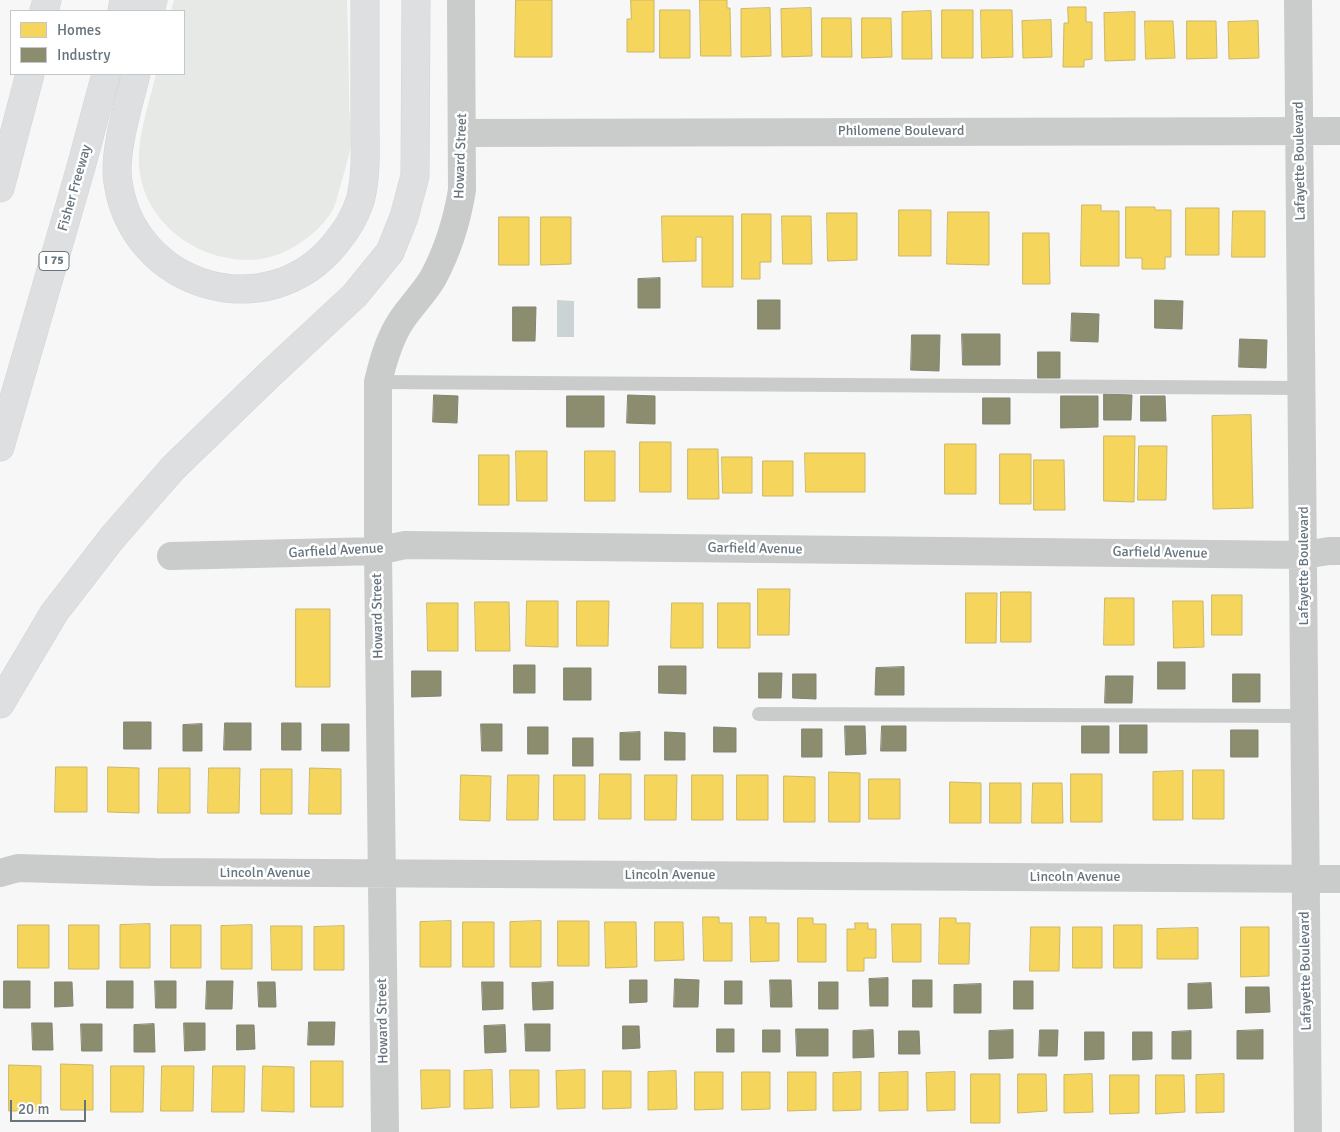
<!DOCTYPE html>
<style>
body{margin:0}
#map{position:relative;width:1340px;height:1132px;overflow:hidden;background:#f7f7f7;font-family:Signika,sans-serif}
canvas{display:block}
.legend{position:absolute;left:10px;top:10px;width:175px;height:65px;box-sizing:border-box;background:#fff;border:1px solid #c2c7cb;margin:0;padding:6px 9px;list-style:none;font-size:15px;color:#66747e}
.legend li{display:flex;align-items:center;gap:10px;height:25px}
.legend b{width:25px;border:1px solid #c2c7cb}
.scale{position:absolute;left:10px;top:1100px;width:76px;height:22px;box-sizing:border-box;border:2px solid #66747e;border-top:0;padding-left:6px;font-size:15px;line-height:18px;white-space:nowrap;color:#66747e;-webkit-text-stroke:4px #fff;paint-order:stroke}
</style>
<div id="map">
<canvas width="1340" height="1132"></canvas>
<ul class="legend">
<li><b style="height:14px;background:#f6d55c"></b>Homes</li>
<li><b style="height:14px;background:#8c8c6e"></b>Industry</li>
</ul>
<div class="scale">20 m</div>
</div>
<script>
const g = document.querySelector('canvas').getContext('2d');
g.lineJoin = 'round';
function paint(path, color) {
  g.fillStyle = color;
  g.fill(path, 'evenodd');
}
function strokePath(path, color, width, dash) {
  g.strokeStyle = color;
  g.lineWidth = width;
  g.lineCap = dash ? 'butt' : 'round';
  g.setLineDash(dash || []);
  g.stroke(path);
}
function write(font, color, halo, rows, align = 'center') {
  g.font = font + ' Signika,sans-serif';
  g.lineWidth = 5;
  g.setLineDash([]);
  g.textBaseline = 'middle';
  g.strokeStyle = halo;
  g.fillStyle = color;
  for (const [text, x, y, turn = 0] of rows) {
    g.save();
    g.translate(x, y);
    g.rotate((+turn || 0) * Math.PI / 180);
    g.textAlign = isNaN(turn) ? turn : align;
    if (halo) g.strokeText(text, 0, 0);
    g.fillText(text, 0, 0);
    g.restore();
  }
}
paint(new Path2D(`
 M174,0H347C348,35 349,71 349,106C350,120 352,137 350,151C347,162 344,173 341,184C338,192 337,202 333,209C328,219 319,228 311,235C297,246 280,256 261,259C206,266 149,229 140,174C135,141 149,105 156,74H184V11H171Z`), '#e6e9e5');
paint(new Path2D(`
 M557,300L574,301V337H557Z`), '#ccd3d5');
const homes = new Path2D(`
 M516,0H552V57H515Z
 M631,0H654V52H627V19H631Z
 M700,0H727V8H730L731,56H701Z
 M1068,7H1086V22H1092V59L1084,60V67H1063L1064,23H1068Z
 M770,8L771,56L741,57V9Z
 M811,8L812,56L782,57L781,9Z
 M660,10H690V58H660Z
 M942,10H973V58H942Z
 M981,10H1012L1013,57L982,58Z
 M931,11L932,59H902V12Z
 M1135,12V60L1105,61L1104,13Z
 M822,18H851L852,57H822Z
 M862,18H891L892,57L862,58Z
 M1051,20L1052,57L1023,58L1022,21Z
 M1145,21H1173L1175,58L1146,59Z
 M1187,21H1216L1217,58L1187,59Z
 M1258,21L1259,58L1229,59L1228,22Z
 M1082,205H1101V211H1119V266H1081Z
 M1126,207H1155V210H1171V257H1165V269H1142V258H1126Z
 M1186,208H1219V255H1186Z
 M899,210H931V256H899Z
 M1233,211H1265V257H1232Z
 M948,212H989V265L947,264Z
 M827,213H857V260L828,261Z
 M742,214H771V262H760V279H742Z
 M662,216H733V287H702V237H696V261L663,262Z
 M782,216H811L812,264H783Z
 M499,217H529V265H499Z
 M541,217H571V264L541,265Z
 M1023,233H1049L1050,284H1023Z
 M1251,415L1253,508L1213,509L1212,416Z
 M1104,436H1135L1134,502L1104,501Z
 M640,442H671V492H640Z
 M945,444H976V494H945Z
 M1139,446H1167L1166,500H1138Z
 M688,449H718L719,499H688Z
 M516,451H547V501H517Z
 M585,451H615V501H585Z
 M805,453H865V492H806Z
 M1000,454H1031V504H1000Z
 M479,455H509V505H479Z
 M722,457H752V493H723Z
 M1034,460H1064L1065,510H1034Z
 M763,461H793V496H763Z
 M758,589H790L789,635H758Z
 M1001,592H1031V642H1001Z
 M966,593H997L996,643H966Z
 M1212,595H1242V635H1212Z
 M1105,598H1134V645H1104Z
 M527,601H558V647L526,646Z
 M577,601H609L608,646H577Z
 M1173,601H1203L1204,647L1174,648Z
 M475,602H509L510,651H476Z
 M427,603H458V651H428Z
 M672,603H703V648H671Z
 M718,603H750V648H718Z
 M296,609H330V687H296Z
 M56,767H87V812H55Z
 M108,767L139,768V813L108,812Z
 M159,768H190V813H158Z
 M209,768H240L239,813H208Z
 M310,768L341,769V814H309Z
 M261,769H292V814H261Z
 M1193,770H1224V819H1193Z
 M1183,771V820H1153V772Z
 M829,772L860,773V822H829Z
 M600,774H631V819H599Z
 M1071,774H1102V822H1071Z
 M461,775L491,776L490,821L460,820Z
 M508,775H539L538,820H507Z
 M554,775H585V820H554Z
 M645,775H677L676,820H645Z
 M692,775H723V820H692Z
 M737,775H768V820H737Z
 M784,776L815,777V822H784Z
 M869,779H900V819H869Z
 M950,782L981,783V823H950Z
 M990,783H1021V823H990Z
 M1033,783H1062L1063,823H1032Z
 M703,917H719V923H732V961H704Z
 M750,917H766V923H779V961L751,962Z
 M798,918H813V924H826V962H798Z
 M940,918H956V923H970L969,964H939Z
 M451,921V967H420V922Z
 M541,921V967H510V922Z
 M558,921H589V966H558Z
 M463,922H494V967H463Z
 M605,922H636L637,967L606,968Z
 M655,922H683L684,960L655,961Z
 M855,923H868V929H876V958H864V971H847V929H855Z
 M150,924V968H120V925Z
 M892,924H921V962H893Z
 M18,925H49V968H18Z
 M69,925H99V969H69Z
 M171,925H201V968H171Z
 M252,925V969H221V926Z
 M1114,925H1142V968H1114Z
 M271,926H302V970H272Z
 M344,926V970H314V927Z
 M1031,927H1060L1059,971H1030Z
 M1073,927H1102V968H1073Z
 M1241,927H1269V976L1241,977Z
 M1198,928V959H1157V929Z
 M311,1061H343V1107H311Z
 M61,1064L93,1065V1110H61Z
 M9,1065L41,1066V1111H9Z
 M111,1066H144L143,1112H111Z
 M162,1066H194L193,1111H161Z
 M213,1066H245L244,1112H212Z
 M263,1066L294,1067V1112L262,1111Z
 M421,1070H450V1107L422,1109Z
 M492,1070L493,1108L464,1109V1071Z
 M510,1070H539V1107L511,1108Z
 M585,1070V1108L557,1109L556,1071Z
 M603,1071H631V1108L603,1109Z
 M676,1071L677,1109L648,1110V1072Z
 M695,1072H723V1109L695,1110Z
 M742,1072H770V1109L742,1110Z
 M788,1072H816V1110L788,1111Z
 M861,1072V1110L833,1111V1073Z
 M908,1072V1110L879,1111V1073Z
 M955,1072V1110L927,1111L926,1073Z
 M971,1074H1000V1123H971Z
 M1018,1074H1046L1047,1111L1018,1113Z
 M1092,1074L1093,1112L1064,1113V1075Z
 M1224,1074V1112L1196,1113V1075Z
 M1110,1075H1139V1113L1110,1114Z
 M1156,1075H1184L1185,1112L1156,1114Z`);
paint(homes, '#f6d55c');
strokePath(homes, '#cbb866', 1);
const industry = new Path2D(`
 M660,278V308H638V279Z
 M758,300H780V329H758Z
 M1155,300L1183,301L1182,329L1155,328Z
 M513,307H536L535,341H513Z
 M1072,313L1099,314L1098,342L1071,341Z
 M962,334H1000V365H963Z
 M912,335H940L939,371L911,370Z
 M1240,339L1267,340L1266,368L1239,367Z
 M1038,352H1060V378H1038Z
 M1104,394L1132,395L1131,420H1104Z
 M434,395L458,396L457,423L433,422Z
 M628,395L655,396V424L627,423Z
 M567,396H604V427H567Z
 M1061,396H1098V427L1061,428Z
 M1141,396H1165L1166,421H1141Z
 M983,398H1010V424H983Z
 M1158,662H1185V689H1158Z
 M514,665H535V693H514Z
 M659,666H686V694L659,693Z
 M904,667V695H875L876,668Z
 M564,668H591V700H564Z
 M412,671H441V696L412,697Z
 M759,673H782L781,698H759Z
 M793,674H816V699L793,698Z
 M1233,674H1260V702H1233Z
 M1106,676H1133L1132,703H1105Z
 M124,722H151V749H124Z
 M225,723H251V750H224Z
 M282,723H301V750H282Z
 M202,724V751H183V725Z
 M322,724H349V751H322Z
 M481,724H502V751H482Z
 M1120,725H1147V753H1120Z
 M845,726H865L866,754L846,755Z
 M882,726H906V751H881Z
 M1082,726H1109V753H1082Z
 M528,727H548V754H528Z
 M714,727L736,728V752H714Z
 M802,729H822V757H802Z
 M1231,730H1258V757H1231Z
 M640,732V760H620V733Z
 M665,732L685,733V760H665Z
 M573,738H593V766H573Z
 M888,978V1006H870L869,979Z
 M675,979L699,980L698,1007H674Z
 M630,980H647V1002L630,1003Z
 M770,980H791L792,1007H771Z
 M913,980H932V1007H913Z
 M4,981H30V1008H4Z
 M107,981H133V1008H107Z
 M155,981H176V1008H156Z
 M207,981H233L232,1009H206Z
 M725,981H742V1004H725Z
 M1014,981H1033V1009H1014Z
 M55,982H72L73,1006L55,1007Z
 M258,982H275L276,1007H259Z
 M482,982H503V1009L483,1010Z
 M553,982V1009L533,1010L532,983Z
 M819,982H838V1009H819Z
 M1211,983L1212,1008L1188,1009V984Z
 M981,984V1013H954V985Z
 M1246,987H1269L1270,1012L1246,1013Z
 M309,1022H335L334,1045H308Z
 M32,1023H52L53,1050H33Z
 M184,1023H205V1050L185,1051Z
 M81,1024H102V1051H82Z
 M154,1024L155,1052H134V1025Z
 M525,1024H550V1051H526Z
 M237,1025H254L255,1049L237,1050Z
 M505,1025L506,1052L485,1053L484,1026Z
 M623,1026H639L640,1048L623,1049Z
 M717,1029H734V1052H717Z
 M796,1029H828V1056H797Z
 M763,1030H780V1052H763Z
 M873,1030L874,1057L853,1058V1031Z
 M1013,1030V1058L989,1059V1031Z
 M1040,1030H1058L1057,1056H1039Z
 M1263,1030V1059H1237V1031Z
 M899,1031H919L920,1054H899Z
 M1191,1031V1059H1172V1032Z
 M1085,1032H1104V1059L1085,1060Z
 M1133,1032H1152V1059L1133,1060Z`);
paint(industry, '#8c8c6e');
strokePath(industry, '#818573', 1);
const motorway = new Path2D(`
 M44,11L47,0
 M122,11L124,0
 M150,11L153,0
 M136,74C129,103 113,153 118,182C133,288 268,328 336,243C346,231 355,216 360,201C367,175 365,147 365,121C365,81 365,40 365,0
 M0,188L30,74
 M0,447L81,167L106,74
 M0,704L54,613L112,538L173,468L268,376L355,295L390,252L404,217L415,176L416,0`);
strokePath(motorway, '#d3d4d4', 29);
strokePath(new Path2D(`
 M378,382L1302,388
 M759,714L1304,716`), '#cacccc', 14);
strokePath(new Path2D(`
 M1298,0L1308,1132
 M463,133L1340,131
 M171,556L378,551L405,545L1304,555L1329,551H1340
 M0,873L18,868L155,872L1340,879
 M385,1132L378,551V382C383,361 389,339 401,321C411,306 424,293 433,278C448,250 457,221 462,190L461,0`), '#cacccc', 28);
strokePath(motorway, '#dedfe0', 28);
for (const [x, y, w] of [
 [54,261,30]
]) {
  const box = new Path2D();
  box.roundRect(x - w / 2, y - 9.5, w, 19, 4);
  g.fillStyle = '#fff';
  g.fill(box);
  strokePath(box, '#66747e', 1);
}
write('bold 12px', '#66747e', null, [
 ["I 75",54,261]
]);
write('14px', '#66747e', '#fff', [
 ["Philomene Boulevard",901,131],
 ["Howard Street",461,156,-88],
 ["Lafayette Boulevard",1300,161,-91],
 ["Fisher Freeway",75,188,-74],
 ["Garfield Avenue",755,549,1],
 ["Garfield Avenue",336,551,-3],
 ["Garfield Avenue",1160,553,1],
 ["Lafayette Boulevard",1304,566,-90],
 ["Howard Street",378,616,-91],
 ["Lincoln Avenue",265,873],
 ["Lincoln Avenue",670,875],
 ["Lincoln Avenue",1075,877],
 ["Lafayette Boulevard",1306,971,-91],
 ["Howard Street",383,1021,-91]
]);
</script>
